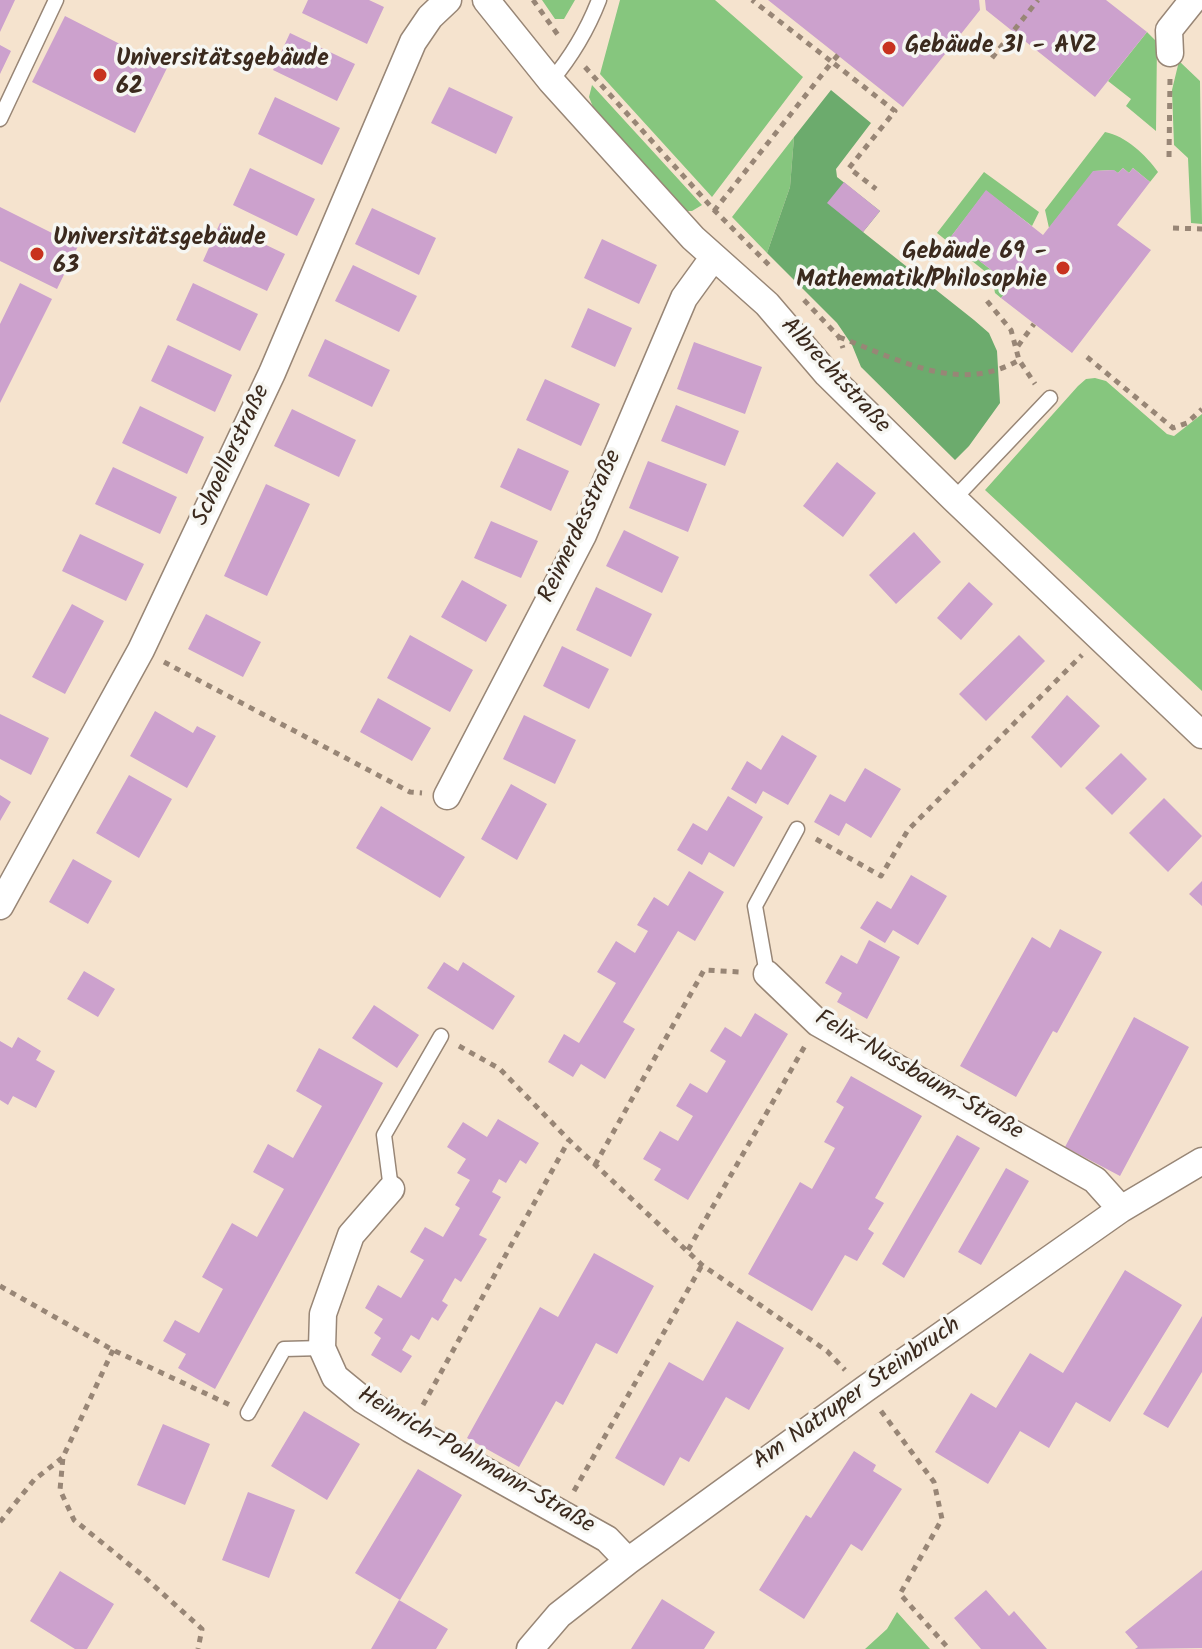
<!DOCTYPE html>
<meta charset="utf-8">
<style>
body{margin:0}
canvas{display:block;background:#f5e3ce}
</style>
<canvas width="1202" height="1649"></canvas>
<script>
const g = document.querySelector('canvas').getContext('2d');
g.lineJoin = 'round';
function paint(path, color) {
  g.fillStyle = color;
  g.fill(path, 'evenodd');
}
function strokePath(path, color, width, dash) {
  g.strokeStyle = color;
  g.lineWidth = width;
  g.lineCap = dash ? 'butt' : 'round';
  g.setLineDash(dash || []);
  g.stroke(path);
}
function write(font, color, halo, rows, align = 'center') {
  g.font = font + ' Kalam,sans-serif';
  g.lineWidth = 7;
  g.setLineDash([]);
  g.textBaseline = 'middle';
  g.strokeStyle = halo;
  g.fillStyle = color;
  for (const [text, x, y, turn = 0] of rows) {
    g.save();
    g.translate(x, y);
    g.rotate((+turn || 0) * Math.PI / 180);
    g.textAlign = isNaN(turn) ? turn : align;
    if (halo) g.strokeText(text, 0, 0);
    g.fillText(text, 0, 0);
    g.restore();
  }
}
paint(new Path2D(`
 M542,0H575L564,19H555Z
 M620,0H715L803,77L712,197L600,74Z
 M1147,32L1157,42L1156,131L1126,106L1131,99L1108,81Z
 M1179,61L1200,81L1202,224L1191,223L1188,158L1174,145L1172,90Z
 M592,85L702,205L692,211H685L593,107L589,97Z
 M1105,132C1126,136 1146,155 1158,172L1150,182L1133,168L1129,173L1123,168L1118,173L1113,170L1094,171L1049,228L1045,210Z
 M794,137L790,187L767,253L732,217Z
 M984,172L1039,212L1032,226L986,191L950,238L1012,286L1001,298L995,293L992,277L937,233Z
 M1095,378L1106,381L1167,434L1174,436L1202,414V691L985,490L1078,386L1086,379Z
 M897,1612L930,1649H865L887,1629Z`), '#86c67e');
paint(new Path2D(`
 M831,90L871,123L836,169L837,177L880,211L863,232L974,320L989,333L997,351L1000,403L969,446L955,460L861,367L852,345L837,323L767,253L790,187L794,137Z`), '#6cab6d');
paint(new Path2D(`
 M0,0H15L0,32Z
 M308,0H369L384,7L367,44L302,13Z
 M768,0H979L980,10L903,107Z
 M985,0H1106L1147,32L1095,97L986,10Z
 M65,16L167,68L135,133L32,82Z
 M290,33L355,64L337,101L273,70Z
 M0,45L11,51L0,74Z
 M449,87L513,117L496,154L431,123Z
 M275,97L340,128L322,165L258,134Z
 M250,168L315,199L297,236L233,205Z
 M1123,168L1129,173L1133,168L1150,182L1117,225L1151,250L1072,353L1001,298L1012,286L950,238L986,190L1043,235L1093,171L1114,170L1118,173Z
 M844,182L880,211L863,232L827,203Z
 M0,207L78,246L57,289L0,261Z
 M372,208L436,238L419,275L355,244Z
 M220,223L285,254L267,291L203,261Z
 M602,239L657,265L639,304L584,278Z
 M353,265L417,296L399,332L335,301Z
 M20,283L52,299L0,403V324Z
 M193,283L258,314L240,351L176,320Z
 M588,308L632,328L615,367L571,347Z
 M325,339L390,370L372,407L308,376Z
 M694,342L762,367L745,414L677,389Z
 M168,345L232,375L215,412L151,381Z
 M545,379L600,404L581,446L526,420Z
 M676,405L739,431L725,466L661,441Z
 M140,406L204,437L187,474L122,443Z
 M292,409L356,440L339,477L274,446Z
 M518,448L569,471L551,511L500,487Z
 M648,461L707,484L688,532L629,508Z
 M837,462L876,493L843,537L803,506Z
 M113,467L177,497L160,534L95,504Z
 M266,484L310,504L267,596L224,576Z
 M491,521L538,541L521,578L474,558Z
 M624,530L679,557L662,593L606,566Z
 M914,532L941,562L896,604L869,575Z
 M80,534L144,564L126,601L62,571Z
 M462,580L507,605L486,642L441,617Z
 M969,582L993,604L961,640L937,618Z
 M596,587L652,614L631,657L576,630Z
 M72,604L104,621L65,694L32,677Z
 M206,614L261,642L243,677L188,649Z
 M410,635L473,670L450,712L387,678Z
 M1019,635L1045,661L986,721L959,694Z
 M562,646L609,669L589,709L543,686Z
 M1067,695L1100,726L1061,768L1031,737Z
 M378,698L431,728L412,761L360,732Z
 M155,711L193,733L197,726L216,736L187,788L130,756Z
 M0,714L49,738L31,775L0,759Z
 M524,715L576,740L555,784L503,759Z
 M782,735L817,756L788,805L763,791L756,804L731,789L747,761L761,770Z
 M1121,753L1147,779L1112,815L1085,788Z
 M865,768L901,789L871,838L846,823L839,836L814,822L830,794L845,802Z
 M129,775L172,799L139,858L96,833Z
 M511,784L547,804L517,860L481,839Z
 M0,795L11,802L0,821Z
 M728,796L763,817L734,867L709,852L702,865L677,850L693,823L707,831Z
 M1164,798L1202,836L1168,872L1129,833Z
 M381,806L465,857L440,898L356,848Z
 M73,859L112,881L88,924L49,902Z
 M689,871L724,892L695,941L678,931L623,1022L635,1029L605,1079L581,1064L573,1077L548,1062L564,1034L579,1043L616,983L597,972L616,941L635,953L648,931L637,925L654,897L668,906Z
 M911,875L947,896L918,945L893,930L885,943L860,928L877,901L891,909Z
 M1202,881V906L1189,894Z
 M1060,929L1102,952L1057,1033L1053,1031L1016,1097L960,1066L1032,937L1050,948Z
 M869,940L900,957L867,1019L837,1002L842,993L825,983L841,955L857,964Z
 M444,962L458,971L463,962L515,996L493,1030L427,988Z
 M84,971L115,989L98,1017L67,999Z
 M374,1005L419,1035L397,1068L352,1038Z
 M755,1013L788,1034L688,1200L654,1180L661,1169L643,1159L660,1131L678,1141L693,1116L676,1106L690,1083L707,1093L726,1061L710,1051L725,1027L741,1037Z
 M1134,1017L1189,1047L1120,1176L1065,1147Z
 M18,1037L41,1051L36,1060L55,1071L36,1108L13,1096L8,1105L0,1100V1041L12,1048Z
 M319,1048L383,1083L215,1389L178,1368L186,1354L163,1341L175,1320L199,1333L223,1289L202,1277L232,1223L257,1237L284,1189L253,1172L268,1144L293,1158L322,1106L296,1091Z
 M851,1076L922,1116L875,1198L884,1203L868,1229L874,1233L857,1261L845,1255L812,1311L748,1274L800,1182L812,1189L835,1148L824,1142L844,1107L836,1102Z
 M498,1119L539,1143L526,1164L520,1160L506,1183L499,1179L492,1192L501,1197L479,1235L487,1239L461,1282L455,1278L442,1301L448,1305L438,1321L432,1317L419,1340L411,1335L402,1350L412,1356L401,1373L371,1355L381,1338L374,1333L383,1319L365,1308L378,1285L401,1298L424,1260L410,1252L425,1227L443,1237L460,1208L455,1205L470,1180L457,1173L466,1159L447,1147L463,1122L487,1137Z
 M957,1135L980,1148L904,1278L882,1264Z
 M1006,1168L1029,1181L981,1265L958,1252Z
 M594,1253L654,1286L617,1354L596,1343L563,1405L556,1401L519,1467L467,1438L540,1307L558,1317Z
 M1125,1270L1182,1305L1110,1422L1076,1402L1049,1448L1020,1431L988,1484L935,1452L971,1393L996,1408L1030,1353L1063,1373Z
 M1202,1316V1372L1168,1428L1143,1414Z
 M737,1321L784,1348L749,1410L726,1397L689,1462L680,1457L664,1486L615,1458L669,1362L703,1381Z
 M304,1411L360,1444L327,1500L271,1466Z
 M163,1424L210,1444L185,1505L137,1485Z
 M854,1451L876,1465L873,1471L902,1489L862,1551L851,1544L804,1619L759,1590L806,1515L811,1518Z
 M418,1469L462,1495L400,1600L355,1573Z
 M248,1492L295,1510L269,1578L222,1560Z
 M1202,1570V1648L1135,1649L1138,1647L1125,1632Z
 M60,1571L114,1604L87,1649H75L30,1621Z
 M986,1590L1009,1616L1014,1611L1047,1649H981L954,1618Z
 M662,1599L715,1632L704,1649H631Z
 M399,1600L448,1629L436,1649H371Z`), '#cca1cd');
const lane = new Path2D(`
 M551,81C572,56 587,31 599,0
 M0,119L56,0
 M954,499L1050,398
 M767,974L755,906L797,829
 M391,1189L384,1135L441,1036
 M248,1413L284,1349L322,1348`);
const street = new Path2D(`
 M486,0L551,81L693,238L767,304L827,374L954,499L1202,735
 M1170,53L1169,30L1193,0
 M447,796L583,535L684,298L713,258
 M0,906L141,650L272,373L413,42L430,17L448,0
 M767,974L818,1023L1095,1180L1121,1209
 M391,1189L351,1235L323,1314L322,1348L335,1377L363,1400L410,1429L607,1539L628,1561
 M530,1649L559,1615L628,1561L865,1389L1121,1209L1202,1161`);
strokePath(lane, '#988676', 17);
strokePath(street, '#988676', 29);
strokePath(new Path2D(`
 M533,0L558,35
 M838,55L832,62L895,111L849,168L876,189
 M992,58L1038,0
 M585,67L715,211L769,265
 M1169,157L1170,78
 M714,211L832,62L752,0
 M1173,228L1202,229
 M804,300L839,337L843,348
 M987,301L1011,330L1019,360L1035,384
 M839,337C898,359 959,395 1019,360
 M1018,346L1034,324
 M1087,357L1173,428L1187,423L1202,409
 M164,662L410,792L422,793
 M816,839L881,876L908,830L1082,655
 M459,1046L500,1069L569,1140L702,1265L827,1351L845,1370
 M595,1165L704,970L740,972
 M688,1250L806,1044
 M0,1286L113,1350L230,1405
 M113,1350L63,1457L60,1490L74,1520L141,1574L202,1629L198,1649
 M423,1405L569,1140
 M881,1411L934,1482L942,1519L900,1594L949,1649
 M574,1491L702,1265
 M0,1522L34,1480L62,1458`), '#988676', 5, [6, 6]);
strokePath(lane, '#fff', 14);
strokePath(street, '#fff', 26);
for (const [x, y, r, color] of [
 [889,48,8,"#c8321e"],
 [100,75,8,"#c8321e"],
 [37,254,8,"#c8321e"],
 [1063,268,8,"#c8321e"]
]) {
  const dot = new Path2D();
  dot.arc(x, y, r, 0, 2 * Math.PI);
  g.fillStyle = color;
  g.fill(dot);
  strokePath(dot, '#f6f6f2', 3);
}
write('bold 24px', '#3b2a1e', '#f6f6f2', [
 ["Gebäude 31 - AVZ",905,48],
 ["Universitätsgebäude",116,61],
 ["62",116,89],
 ["Universitätsgebäude",53,240],
 ["63",53,268],
 ["Gebäude 69 -",1047,254,"right"],
 ["Mathematik/Philosophie",1047,282,"right"]
], 'left');
write('24px', '#3b2a1e', '#f6f6f2', [
 ["Albrechtstraße",834,377,47],
 ["Schoellerstraße",233,456,-65],
 ["Reimerdesstraße",582,527,-65],
 ["Felix-Nussbaum-Straße",918,1077,30],
 ["Am Natruper Steinbruch",858,1395,-35],
 ["Heinrich-Pohlmann-Straße",475,1462,30]
]);
</script>
